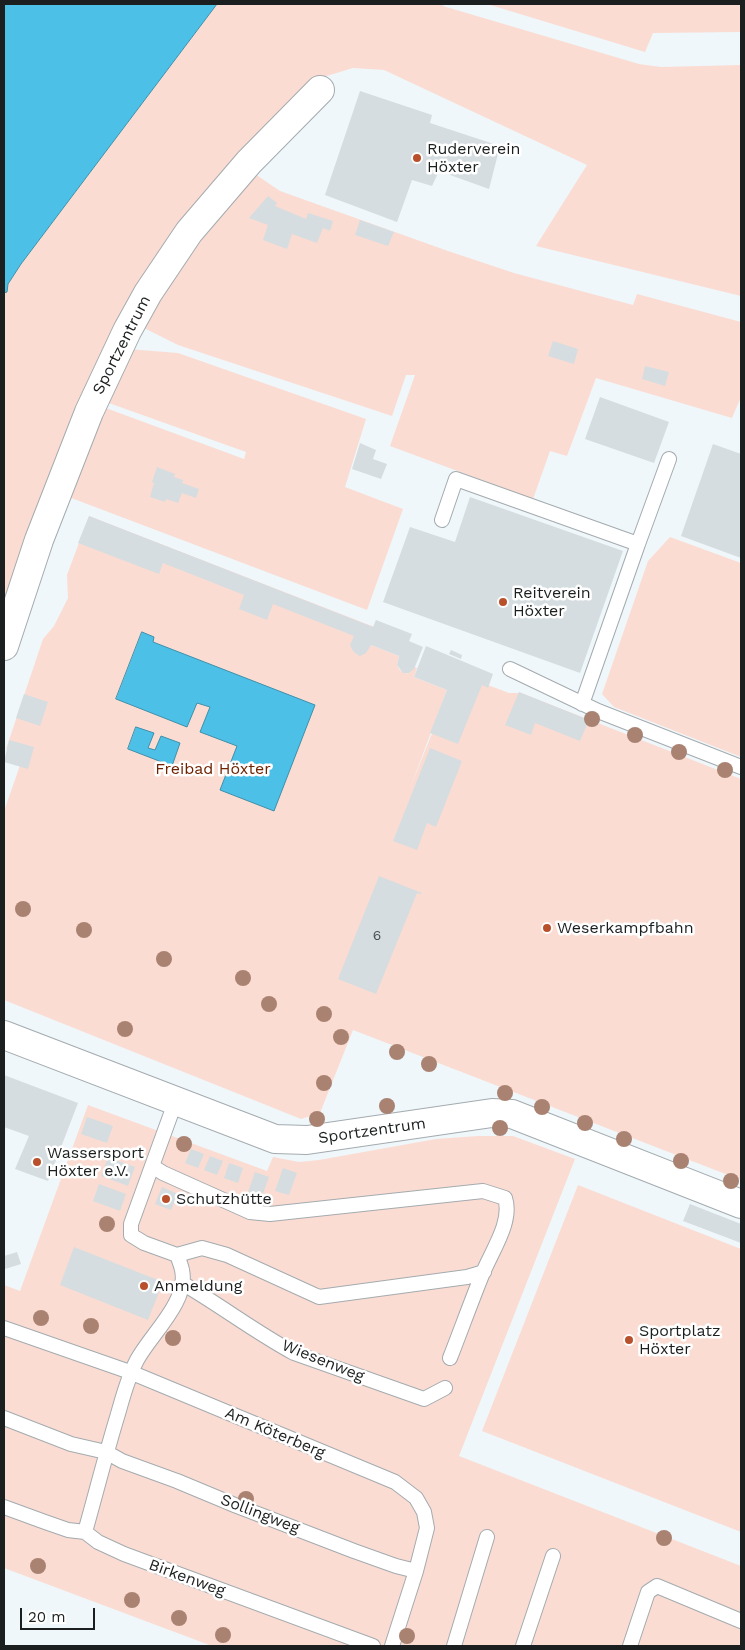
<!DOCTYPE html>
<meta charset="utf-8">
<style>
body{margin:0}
#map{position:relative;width:745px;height:1650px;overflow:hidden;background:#eff7fb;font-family:"Work Sans",sans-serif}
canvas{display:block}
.frame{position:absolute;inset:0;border:5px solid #1c1f20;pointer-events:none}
.scale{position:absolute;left:20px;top:1608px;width:75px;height:22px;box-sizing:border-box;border:2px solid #1c1f20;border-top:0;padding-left:6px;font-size:15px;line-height:18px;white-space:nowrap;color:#1c1f20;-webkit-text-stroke:4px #fff;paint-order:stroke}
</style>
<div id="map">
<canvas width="745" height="1650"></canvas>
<div class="frame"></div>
<div class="scale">20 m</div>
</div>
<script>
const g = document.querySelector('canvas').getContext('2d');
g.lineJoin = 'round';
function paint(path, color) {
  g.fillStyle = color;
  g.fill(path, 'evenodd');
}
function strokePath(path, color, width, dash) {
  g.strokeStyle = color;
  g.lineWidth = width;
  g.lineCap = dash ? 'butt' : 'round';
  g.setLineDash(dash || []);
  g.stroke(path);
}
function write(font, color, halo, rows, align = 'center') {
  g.font = font + ' "Work Sans",sans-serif';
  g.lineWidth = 5;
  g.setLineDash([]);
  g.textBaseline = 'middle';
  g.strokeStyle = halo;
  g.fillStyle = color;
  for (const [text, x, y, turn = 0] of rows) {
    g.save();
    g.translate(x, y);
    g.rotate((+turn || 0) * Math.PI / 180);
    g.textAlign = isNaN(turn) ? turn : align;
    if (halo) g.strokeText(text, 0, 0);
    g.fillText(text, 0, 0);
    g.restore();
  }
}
paint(new Path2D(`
 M217,4H444L443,6L639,64L661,67L741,65V296L536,246L587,165L384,70L353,68L320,78L184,229L4,613V293L7,292L8,284L21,264Z
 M487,4H741V32L653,33L645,52Z
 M252,172L280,191L448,251L514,273L633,305L637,294L741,322V397L732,418L596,378L567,456L550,451L533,499L390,446L415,375H406L392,416L178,345L138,325L184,255Z
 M128,349L178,353L366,419L345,487L403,509L367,610L66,496L103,407L244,459L246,452L106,402Z
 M89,516L377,628L371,645L399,656L397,665C400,671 403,674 409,673L415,667L417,668L414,677L447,690L409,791L456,673L509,693H521L741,779V1180L353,1030L320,1113L301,1119L4,1000V811L24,754L6,749L43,639L54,626L68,598L67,575Z
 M670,537L741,563V757L614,707L602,694L648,561Z
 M88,1105L267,1171L273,1157L299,1162L319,1160L436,1139L478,1136H513L575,1159L459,1456L741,1566V1646H212L4,1568V1285L20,1291Z
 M578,1185L741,1249V1532L482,1431Z`), '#fbdcd2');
const water = new Path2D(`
 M4,4H217L21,264L8,284L7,292L4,293Z
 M142,632L154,637L153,642L315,705L274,811L220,790L237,746L200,732L210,707L197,703L187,727L116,699Z
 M136,727L154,733L148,748L155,750L161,736L180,743L172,766L128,749Z`);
paint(water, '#4dc0e7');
strokePath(water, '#3e90ab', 1);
paint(new Path2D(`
 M360,91L432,115L430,123L500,146L489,189L439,171L432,186L412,180L397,222L325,195Z
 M268,196L277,203L275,206L306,219L308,213L333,221L330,231L323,228L317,243L292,234L287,249L263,240L268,225L249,218Z
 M360,220L394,232L388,246L355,235Z
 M553,341L578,349L574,364L548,356Z
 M645,366L669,372L665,386L642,379Z
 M600,397L669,422L654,463L585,439Z
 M360,443L376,450L373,459L387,464L381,479L352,469Z
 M713,444L741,454V558L681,536Z
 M157,467L175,474L174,477L183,480L182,483L199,489L196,498L182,493L178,503L166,499L165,502L150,497L154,483L152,482Z
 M470,497L623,551L580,673L383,602L410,527L455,542Z
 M89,516L373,627L376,620L412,634L409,641L423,647L414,669L409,673H403L397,665L399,656L371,645L366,653L360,656L358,655L353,651L350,645L354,636L273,604L267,620L239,609L244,595L163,563L159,574L78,543Z
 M426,646L493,674L488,688L482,685L458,744L430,733L447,690L414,677Z
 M451,650L462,655L461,659L449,654Z
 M519,692L589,720L580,741L535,723L531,735L505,725Z
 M24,694L48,702L40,726L16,718Z
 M9,740L34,747L28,769L4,762Z
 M430,748L462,761L436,827L427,823L417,850L393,841Z
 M379,876L422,893L421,894L417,893L376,994L338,979Z
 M4,1075L78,1103L48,1181L15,1169L29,1136L4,1127Z
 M87,1117L113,1126L107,1143L81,1134Z
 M191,1149L204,1154L198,1168L185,1163Z
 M210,1156L223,1161L217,1175L204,1170Z
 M108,1157L135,1167L128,1186L101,1176Z
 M229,1163L243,1168L238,1183L224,1178Z
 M283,1168L297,1173L289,1195L275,1191Z
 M255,1172L269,1177L261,1199L247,1195Z
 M99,1184L126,1194L120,1211L93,1201Z
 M162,1187L178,1194L171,1210L155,1204Z
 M690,1204L741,1224V1243L683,1221Z
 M74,1247L163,1282L148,1320L60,1285Z
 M17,1252L21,1264L5,1269L4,1256Z`), '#d5dde0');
const service = new Path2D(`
 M442,520L456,479L638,544L582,704
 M638,544L669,459
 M510,669L598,711L741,767
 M152,1166L163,1173L250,1212L270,1214L483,1191L505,1198C513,1222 491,1252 482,1275C471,1302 461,1330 450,1358
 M177,1255L202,1248L227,1255L319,1297L467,1277L484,1272
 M182,1283C220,1305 255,1332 294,1353L424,1399L445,1388
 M4,1328L130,1372L395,1482L416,1498L424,1512L427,1528L416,1571L392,1646
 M4,1418L71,1444L106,1452L122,1461L177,1481L237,1506L354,1551L396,1566L416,1571
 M4,1507L45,1522L68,1530L85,1532L98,1542L124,1554L373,1646
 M85,1532C96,1493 106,1453 118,1414C123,1396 128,1377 137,1360C151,1334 189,1301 182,1270C181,1265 179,1260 177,1255L144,1243L131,1235V1224L176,1100
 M454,1646L487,1537
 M523,1646L553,1556
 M630,1646L648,1592L657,1586L741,1621`);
const minor = new Path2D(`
 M4,646L39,540L89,412L127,331L148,293L189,232L249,162L320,90
 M4,1035L275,1139L307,1140L492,1113L512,1114L741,1204`);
strokePath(service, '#a4abaf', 16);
strokePath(minor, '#a4abaf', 30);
strokePath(service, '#fff', 14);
strokePath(minor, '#fff', 28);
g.fillStyle = '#a98272';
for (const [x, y] of [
 [592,719],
 [635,735],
 [679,752],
 [725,770],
 [23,909],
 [84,930],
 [164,959],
 [243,978],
 [269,1004],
 [324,1014],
 [125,1029],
 [341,1037],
 [397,1052],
 [429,1064],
 [324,1083],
 [505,1093],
 [387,1106],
 [542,1107],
 [317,1119],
 [585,1123],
 [500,1128],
 [624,1139],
 [184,1144],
 [681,1161],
 [731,1181],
 [107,1224],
 [41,1318],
 [91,1326],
 [173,1338],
 [246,1499],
 [664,1538],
 [38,1566],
 [132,1600],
 [179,1618],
 [223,1635],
 [407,1636]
]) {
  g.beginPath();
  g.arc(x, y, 8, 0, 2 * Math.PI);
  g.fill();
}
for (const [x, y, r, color] of [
 [417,158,5,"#b8502b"],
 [503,602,5,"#b8502b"],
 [547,928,5,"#b8502b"],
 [37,1162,5,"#b8502b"],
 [166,1199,5,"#b8502b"],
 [144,1286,5,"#b8502b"],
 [629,1340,5,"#b8502b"]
]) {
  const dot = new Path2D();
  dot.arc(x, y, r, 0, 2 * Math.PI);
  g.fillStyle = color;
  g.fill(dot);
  strokePath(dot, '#fff', 2);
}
write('14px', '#4a4e50', null, [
 ["6",377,936]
]);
write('16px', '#1c1f20', '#fff', [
 ["Ruderverein",427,149],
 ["Höxter",427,167],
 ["Reitverein",513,593],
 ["Höxter",513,611],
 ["Weserkampfbahn",557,928],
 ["Wassersport",47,1153],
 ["Höxter e.V.",47,1171],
 ["Schutzhütte",176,1199],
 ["Anmeldung",154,1286],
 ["Sportplatz",639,1331],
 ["Höxter",639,1349]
], 'left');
write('16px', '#1c1f20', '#fff', [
 ["Sportzentrum",122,345,-63],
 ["Sportzentrum",372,1131,-8],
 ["Wiesenweg",323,1361,22],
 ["Am Köterberg",275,1433,23],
 ["Sollingweg",260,1514,21],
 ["Birkenweg",187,1578,20]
]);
write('16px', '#702201', '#fff', [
 ["Freibad Höxter",213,769]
]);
</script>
